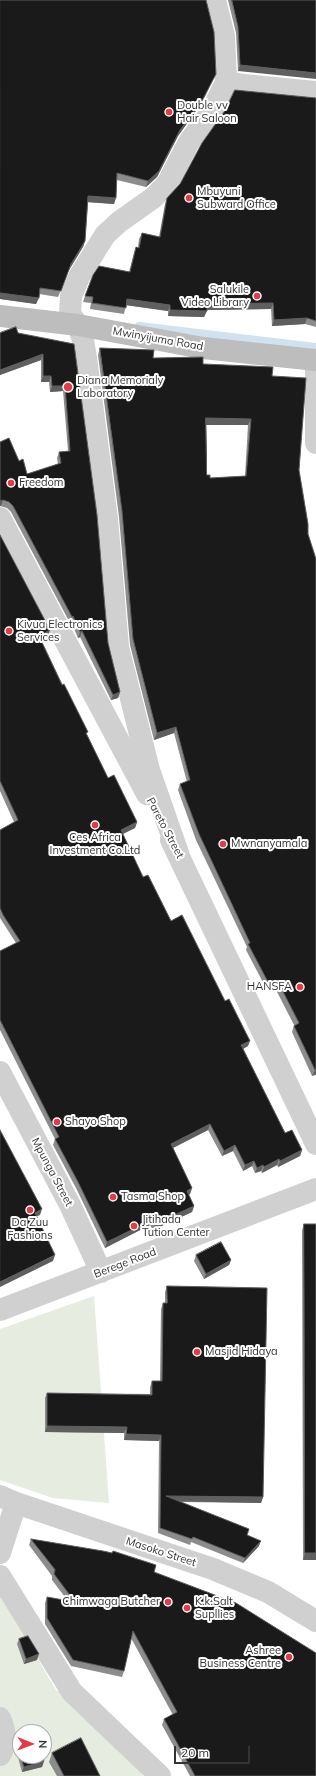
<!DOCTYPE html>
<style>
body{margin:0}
#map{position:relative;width:316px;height:1776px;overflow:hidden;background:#fff;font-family:Mulish,sans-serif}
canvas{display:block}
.north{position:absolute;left:12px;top:1724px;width:40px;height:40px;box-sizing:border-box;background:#fff;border:1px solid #adadad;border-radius:50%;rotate:91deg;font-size:11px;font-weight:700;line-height:16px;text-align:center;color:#333}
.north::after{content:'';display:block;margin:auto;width:14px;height:18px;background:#e63946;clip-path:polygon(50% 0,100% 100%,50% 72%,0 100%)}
.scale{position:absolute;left:174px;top:1746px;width:76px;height:18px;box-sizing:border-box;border:2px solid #333;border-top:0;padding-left:5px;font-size:12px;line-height:14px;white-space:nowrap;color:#333;-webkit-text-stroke:3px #fff;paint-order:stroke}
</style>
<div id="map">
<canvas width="316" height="1776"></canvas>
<div class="north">N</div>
<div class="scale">20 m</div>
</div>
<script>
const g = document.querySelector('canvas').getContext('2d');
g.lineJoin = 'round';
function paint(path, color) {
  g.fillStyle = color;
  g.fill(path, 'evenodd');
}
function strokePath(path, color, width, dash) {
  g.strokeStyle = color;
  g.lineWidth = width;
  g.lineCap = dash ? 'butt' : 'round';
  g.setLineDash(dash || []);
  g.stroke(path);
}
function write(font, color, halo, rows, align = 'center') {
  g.font = font + ' Mulish,sans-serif';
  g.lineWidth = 4;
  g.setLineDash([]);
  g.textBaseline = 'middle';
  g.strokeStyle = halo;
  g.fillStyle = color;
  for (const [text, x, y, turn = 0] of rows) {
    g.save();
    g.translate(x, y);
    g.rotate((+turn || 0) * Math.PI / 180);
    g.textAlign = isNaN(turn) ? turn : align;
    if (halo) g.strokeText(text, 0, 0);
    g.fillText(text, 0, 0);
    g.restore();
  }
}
paint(new Path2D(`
 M94,1296L109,1503L53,1498L0,1480V1329Z
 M0,1594L56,1690L109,1714L143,1776H0ZM20,1732H44V1756H20Z`), '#e6ecdf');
strokePath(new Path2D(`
 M139,326L316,347`), '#cfe2ee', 8);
strokePath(new Path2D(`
 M226,82L244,85L316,92
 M316,366V443
 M0,518L147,794
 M171,840L316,1144
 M178,853L149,770L118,647L107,519L86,358L83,340L78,325L70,314L71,296L80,275L105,235L119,222L153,198L167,184L189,142L212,111L226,82L224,36L215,0
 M0,1072L70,1205L101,1272
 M0,1310L316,1189
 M0,1496L16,1503L213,1569L268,1592L316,1621
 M0,1553L16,1503
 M0,1576L72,1692L160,1776
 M0,1718C5,1731 8,1742 0,1755`), '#d0d0d0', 22);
strokePath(new Path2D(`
 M0,316L78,325L203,348L316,360`), '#bdbdbd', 22);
paint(new Path2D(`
 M0,0L213,79L201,104L178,136L157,177L146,187L117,180L114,204L88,202L85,241L83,247L69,270L58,297L39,294L36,304L0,299Z
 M228,0H316L238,71L236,33Z
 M316,98V327L305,324L272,326L271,309L207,310L204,317L168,316V311L126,305L124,314L90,309L91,303L83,302L85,296L129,272L134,253L136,247H138L139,239L142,233L159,237L165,204L167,198Z
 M0,333H18L74,344L108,643L120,692L118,698L111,700L80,637L78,638L71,622L70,623L11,512L7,508L0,506V442L19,461L27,474L58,464L57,458L59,452L68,451L63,391L50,392L49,382H41V360L0,375Z
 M100,348L153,358L203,364L272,376L299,470L308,534L316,559V1075L312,1076L292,1032L294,1025L274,986L267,990L246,950L247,947L196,840L178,790L180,784L187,782L174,733L154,740L130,645L119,517L98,355ZM206,425H248L245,476L210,478L207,475Z
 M0,535L50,630L48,635L41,640L87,735L108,778L137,822L135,828L122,834L143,877L248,1046L243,1049L285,1133L302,1150L300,1156L278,1167L277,1165L262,1173L261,1171L255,1173L252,1166L243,1171L233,1151L222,1156L208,1130L173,1148L192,1188L190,1194L188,1195L194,1206L192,1212L153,1230L150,1225L105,1248L76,1188L53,1145L55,1139L0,1030V951L16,943L0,918V830L14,822L0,791Z
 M304,1224L316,1560H303L302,1230Z
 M196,1255L231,1260L229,1265L204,1279L194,1261Z
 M167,1286L263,1497L261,1503L181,1502L247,1535L259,1546L243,1563L191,1542L190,1545L158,1533L159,1441L124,1440V1433L45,1432V1398L47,1393L150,1394V1387L152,1381H160L161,1309L163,1303H165V1292Z
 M31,1539L154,1572L316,1776H190L162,1725L164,1719L173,1715L131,1638L124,1671L122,1677L71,1666L45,1624V1603L47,1597L68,1601L52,1580V1576L29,1545Z
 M19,1639L37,1660L24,1664L17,1644Z
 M19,1737H20V1756H42L44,1761L42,1767L22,1772L16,1750L17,1742Z
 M52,1753L100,1776H57L49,1762Z`), '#8c8c8c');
paint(new Path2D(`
 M240,65L316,73V79L238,71Z
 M216,74L213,79L201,104L178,136L157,177L146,187L148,181Z
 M88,196L116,198L114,204L86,202Z
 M85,241L83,247L69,270L58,297L71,264Z
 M0,293L39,298L36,304L0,299Z
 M127,299L170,305L168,311L125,305Z
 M273,303L271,309L205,310L207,304Z
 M170,310L207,311L204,317L168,316Z
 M307,318L305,324L272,326L274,320Z
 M43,354L41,360L0,375V370Z
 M43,376H51L49,382H41Z
 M52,386H65L63,391L50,392Z
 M206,418L251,419L248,425H204Z
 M3,500L1,506H0V501Z
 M73,616L71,622L70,623L72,617Z
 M50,630L48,635L37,642L39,636Z
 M82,631L80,637L78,638L80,632Z
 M120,692L118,698L111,700L113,695Z
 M176,727L174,733L154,740L157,733Z
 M137,822L135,828L119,836L121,830Z
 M277,980L274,986L267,990L269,984Z
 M250,1041L248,1046L239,1051L241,1045Z
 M316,1069V1074L312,1076L315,1070Z
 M210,1124L208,1130L169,1150L171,1144Z
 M235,1145L233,1151L222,1156L224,1151Z
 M302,1150L300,1156L278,1167L280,1161Z
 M279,1159L277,1165L262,1173L264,1167Z
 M254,1161L252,1166L243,1171L245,1165Z
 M263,1165L261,1171L255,1173L257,1168Z
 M192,1188L190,1194L185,1197L187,1191Z
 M194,1206L192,1212L153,1230L155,1224Z
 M42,1209L40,1215L33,1218L35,1213Z
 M152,1220L150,1225L105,1248L107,1242Z
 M55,1255L53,1261L0,1287V1282Z
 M231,1260L229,1265L204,1279L206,1274Z
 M47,1426L127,1427L124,1433L45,1432Z
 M126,1434L161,1435L159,1441L124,1440Z
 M166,1496L263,1497L261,1503L164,1501Z
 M261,1541L259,1546L243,1563L245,1558Z
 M305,1553H316V1560H303Z
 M39,1654L37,1660L24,1664L26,1659Z
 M44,1761L42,1767L22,1772L24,1767Z`), '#5f5f5f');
const building = new Path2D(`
 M0,0H206L214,32L216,74L203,99L180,130L159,171L148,181L117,173L116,198L88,196L85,241L71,264L61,291L40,288L39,298L0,293Z
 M232,0H316V73L240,65L238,27Z
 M235,90L316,98V321L307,318L274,320L273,303L207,304V311L170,310V305L127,299L126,308L92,303L93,297L85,296L93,275L99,266L130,272L136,247L139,248L142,233L160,237L167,198L180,184L202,143L224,112Z
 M16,327L18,333L74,344L97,515L108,643L120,692L113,695L82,631L80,632L73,616L72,617L13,506L9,502L3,500L0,501V442L9,438L19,461L23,459L27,474L61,463L59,452L70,451L65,386H52L51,376H43V354L0,370V333Z
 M100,348L154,350L153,358L203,357V364L273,367L272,376L306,378L299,470L308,524V534L316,559V1069L315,1070L294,1026L299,1023L277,980L269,984L248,944L250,943L199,834L180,784L190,780L176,727L157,733L133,639L122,511ZM206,418L251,419L246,476L210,478V475H207Z
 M0,535L50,630L39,636L62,685L64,684L88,732L86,733L108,778L114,775L137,822L121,830L143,877L148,875L171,921L182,915L225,1001L229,999L250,1041L241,1045L285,1133L292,1130L302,1150L280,1161L279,1159L264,1167L263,1165L257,1168L254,1161L245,1165L235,1145L224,1151L210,1124L171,1144L192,1188L187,1191L194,1206L155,1224L152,1220L107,1242L78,1182L55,1139L59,1137L0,1020V951L20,941L3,915L0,908V830L18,820L0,781Z
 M0,1130L42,1209L35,1213L55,1255L0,1282Z
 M304,1224H316V1553H305Z
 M221,1242L231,1260L206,1274L196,1255Z
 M167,1286L267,1288L263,1497L166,1496L249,1529L247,1535L261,1541L245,1558L193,1537L192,1539L160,1528L161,1435L126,1434L127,1427L47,1426V1393L152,1395V1381H162L163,1303H167Z
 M31,1539L103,1551L112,1553L113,1551L156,1565L154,1572L236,1603L316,1653V1776H195L164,1719L177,1712L133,1631L124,1671L73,1660L47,1618V1597L75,1602L54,1574L55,1570Z
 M28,1636L39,1654L26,1659L19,1639Z
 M19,1737H20V1752L18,1745Z
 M81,1738L100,1776H64L52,1753Z
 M21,1756H42L44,1761L24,1767Z`);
paint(building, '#1a1a1a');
strokePath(building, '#5f5f5f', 1);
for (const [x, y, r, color] of [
 [169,112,4,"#e63946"],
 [189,198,4,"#e63946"],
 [257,296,4,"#e63946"],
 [68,387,5,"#e63946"],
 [11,483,4,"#e63946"],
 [9,631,4,"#e63946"],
 [95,825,4,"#e63946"],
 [223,844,4,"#e63946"],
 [300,987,4,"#e63946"],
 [57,1122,4,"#e63946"],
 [113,1197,4,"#e63946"],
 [30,1210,4,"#e63946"],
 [134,1226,4,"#e63946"],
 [197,1352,4,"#e63946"],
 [168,1602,4,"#e63946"],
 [187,1608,4,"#e63946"],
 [289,1657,4,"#e63946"]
]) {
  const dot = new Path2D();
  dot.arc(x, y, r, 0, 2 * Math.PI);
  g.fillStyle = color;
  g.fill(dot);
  strokePath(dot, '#fff', 1.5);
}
write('11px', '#333', '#fff', [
 ["Double vv",177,106],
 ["Hair Saloon",177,119],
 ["Mbuyuni",197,192],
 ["Subward Office",197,205],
 ["Salukile",249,290,"right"],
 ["Video Library",249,303,"right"],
 ["Diana Memorialy",77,381],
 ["Laboratory",77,394],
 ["Freedom",19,483],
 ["Kivua Electronics",17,625],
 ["Services",17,638],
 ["Ces Africa",95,838,"center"],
 ["Investment Co.Ltd",95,851,"center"],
 ["Mwnanyamala",231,844],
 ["HANSFA",292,987,"right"],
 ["Shayo Shop",65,1122],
 ["Tasma Shop",121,1197],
 ["Jitihada",142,1220],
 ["Tution Center",142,1233],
 ["Da Zuu",30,1223,"center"],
 ["Fashions",30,1236,"center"],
 ["Masjid Hidaya",205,1352],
 ["Chimwaga Butcher",160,1602,"right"],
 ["K.k.Salt",195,1602],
 ["Supllies",195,1615],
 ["Ashree",281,1651,"right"],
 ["Business Centre",281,1664,"right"]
], 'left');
write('11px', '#333', '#fff', [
 ["Mwinyijuma Road",158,339,10],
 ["Pareto Street",165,828,62],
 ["Mpunga Street",52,1172,62],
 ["Berege Road",125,1263,-21],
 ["Masoko Street",161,1552,18]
]);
</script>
